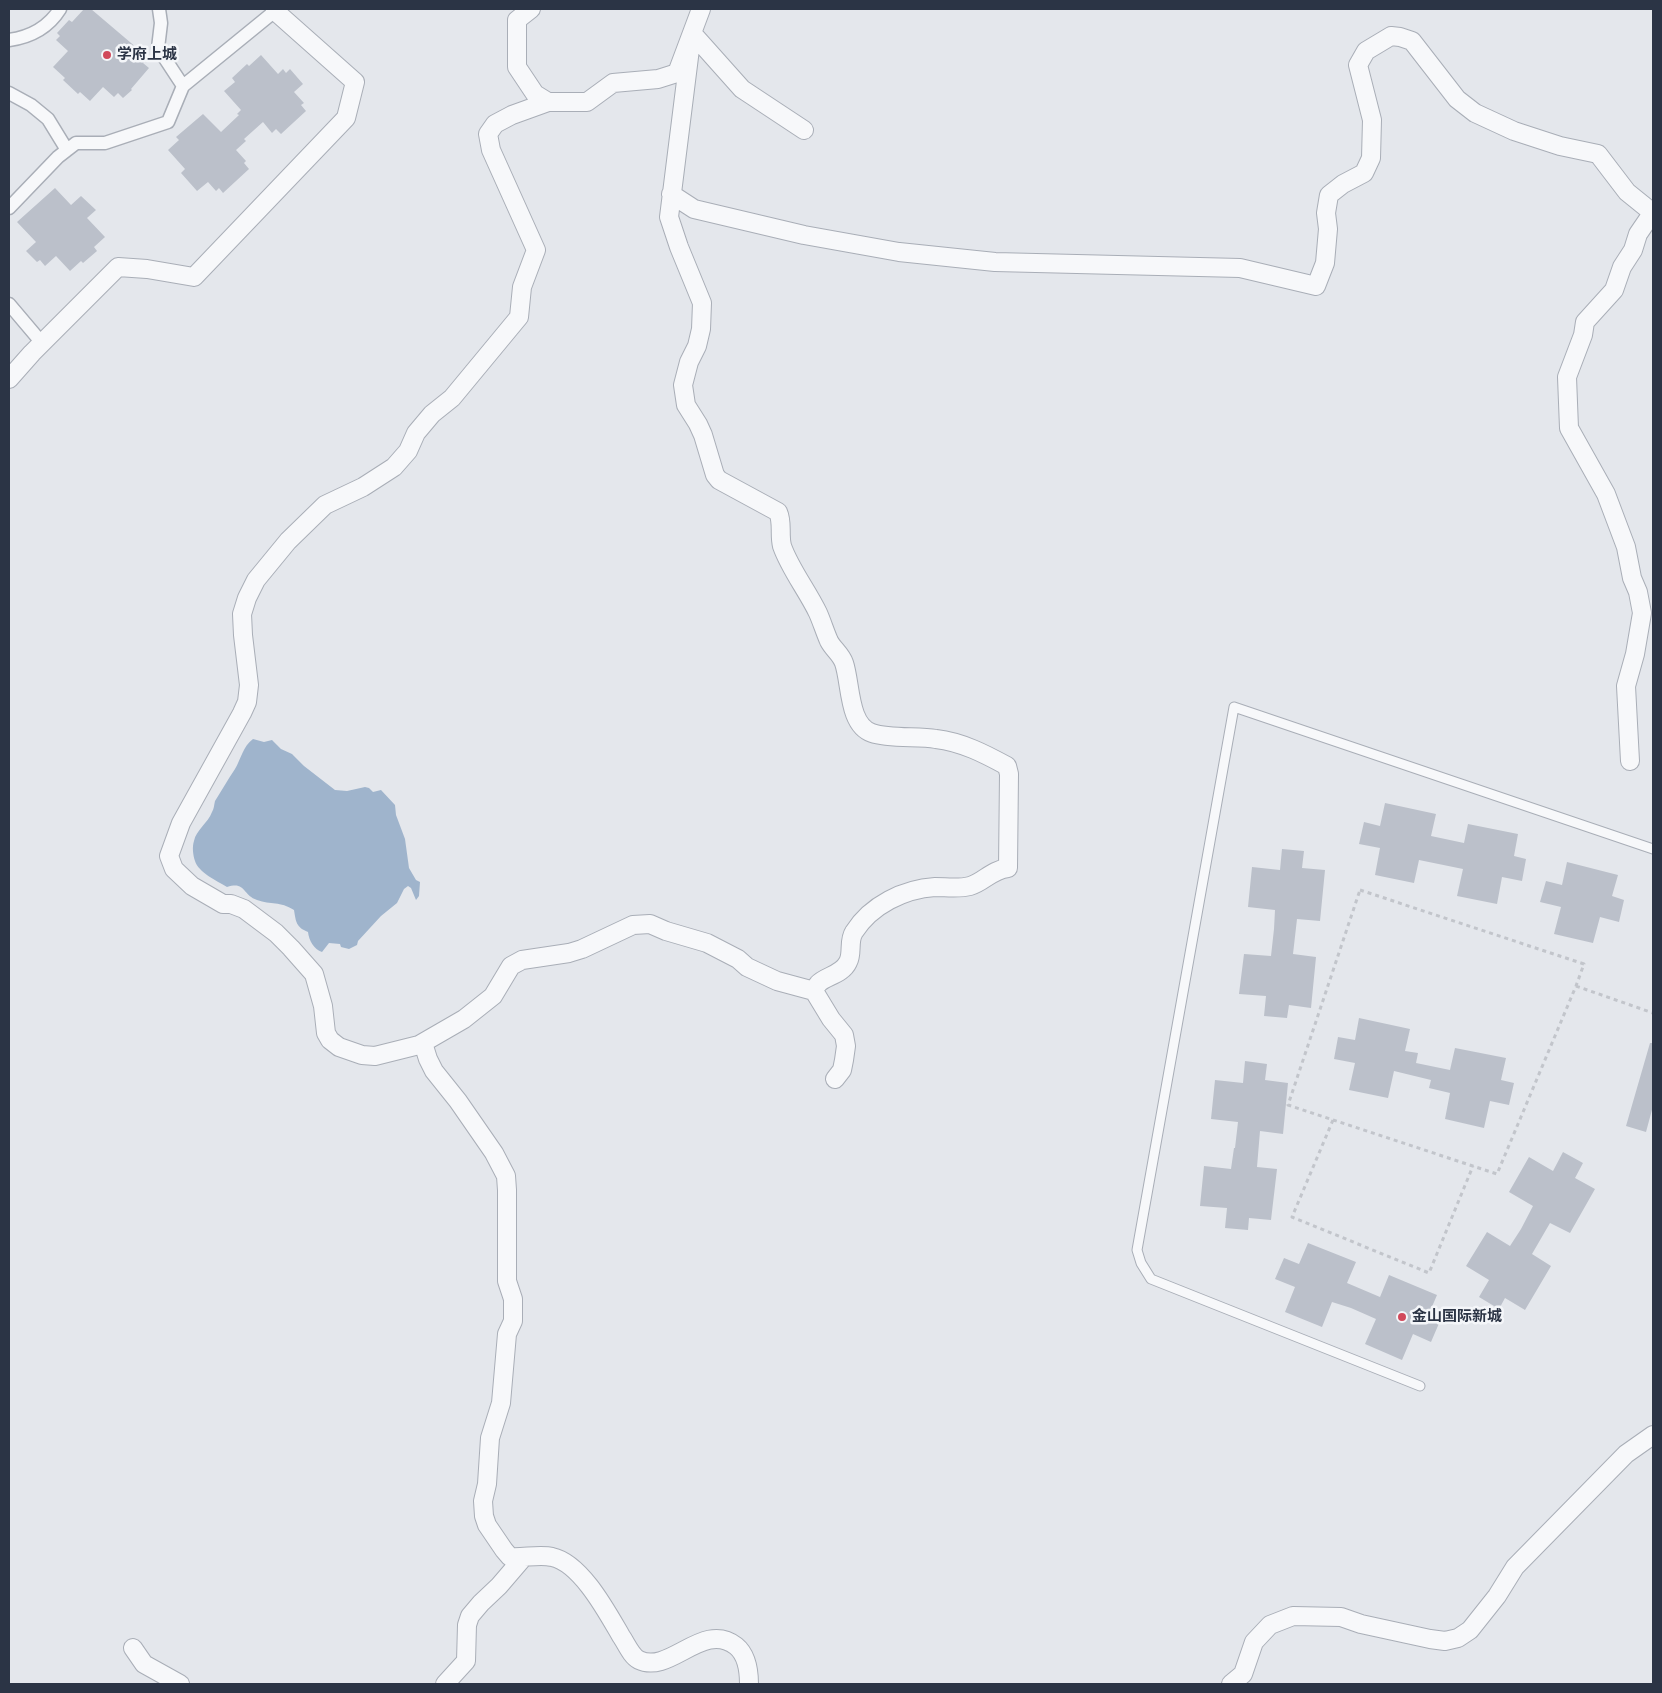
<!DOCTYPE html>
<meta charset="utf-8">
<style>
body{margin:0}
#map{position:relative;width:1662px;height:1693px;overflow:hidden;background:#e4e7ec;font-family:"DejaVu Sans",sans-serif}
canvas{display:block}
.frame{position:absolute;inset:0;border:10px solid #2b3445;pointer-events:none}
</style>
<div id="map">
<canvas width="1662" height="1693"></canvas>
<div class="frame"></div>
</div>
<script>
const g = document.querySelector('canvas').getContext('2d');
g.lineJoin = 'round';
function paint(path, color) {
  g.fillStyle = color;
  g.fill(path, 'evenodd');
}
function strokePath(path, color, width, dash) {
  g.strokeStyle = color;
  g.lineWidth = width;
  g.lineCap = dash ? 'butt' : 'round';
  g.setLineDash(dash || []);
  g.stroke(path);
}
function write(font, color, halo, rows, align = 'center') {
  g.font = font + ' "DejaVu Sans","Noto Sans SC",sans-serif';
  g.lineWidth = 5;
  g.setLineDash([]);
  g.textBaseline = 'middle';
  g.strokeStyle = halo;
  g.fillStyle = color;
  for (const [text, x, y, turn = 0] of rows) {
    g.save();
    g.translate(x, y);
    g.rotate((+turn || 0) * Math.PI / 180);
    g.textAlign = isNaN(turn) ? turn : align;
    if (halo) g.strokeText(text, 0, 0);
    g.fillText(text, 0, 0);
    g.restore();
  }
}
paint(new Path2D(`
 M253,739L264,742L272,740L281,749L292,754L304,766L335,790L347,791L365,787L369,788L373,792L381,790L395,805L396,815L405,839L409,868L416,880L420,882L419,896L416,900L411,888L408,886L404,889L397,903L381,916L358,941L357,945L349,949L341,947L340,944L329,943L322,952C314,949 309,941 308,932C296,927 296,922 294,910C280,901 271,905 257,900C242,895 246,881 227,887C217,881 198,872 195,861C193,855 192,847 194,841C196,830 208,823 212,812C214,809 214,805 215,801C222,790 228,779 235,769C241,759 243,746 253,739Z`), '#9fb4cc');
paint(new Path2D(`
 M84,9H91L144,54L142,57L146,60L143,63L149,68L131,89L132,90L123,98L118,93L114,97L103,87L90,101L80,92L78,94L63,80L65,78L53,67L68,51L56,40L60,36L57,33L69,20L72,22Z
 M261,55L278,74L283,69L286,73L290,69L303,84L294,92L304,103L301,105L306,111L281,134L276,129L272,133L263,122L244,139L246,141L236,150L246,161L244,163L249,169L223,193L219,188L216,191L208,182L197,191L181,173L185,169L168,150L179,140L176,137L203,114L221,132L239,115L237,114L241,110L224,91L235,82L232,78L247,64L249,66Z
 M55,188L71,205L81,196L96,210L87,218L105,237L94,247L97,251L83,263L81,261L70,271L56,256L45,266L40,260L37,262L26,251L36,242L17,222Z
 M1385,803L1436,814L1431,836L1464,843L1468,824L1518,834L1514,856L1526,859L1522,881L1502,877L1497,904L1457,896L1463,869L1419,860L1414,883L1375,875L1380,848L1359,844L1364,822L1380,826Z
 M1282,849L1304,851L1302,868L1325,870L1320,921L1297,919L1293,954L1316,957L1311,1008L1289,1005L1287,1018L1264,1016L1266,996L1239,994L1244,954L1271,956L1274,929L1275,910L1248,907L1252,867L1280,870Z
 M1567,862L1618,875L1612,896L1624,900L1619,922L1600,917L1593,943L1554,934L1561,907L1540,902L1546,881L1562,885Z
 M1359,1018L1410,1029L1405,1051L1418,1053L1416,1063L1450,1070L1455,1048L1506,1058L1501,1080L1514,1083L1509,1105L1490,1101L1484,1128L1445,1119L1450,1093L1429,1088L1431,1080L1394,1071L1388,1098L1349,1090L1355,1063L1334,1059L1338,1037L1355,1040Z
 M1650,1043H1653V1106L1646,1132L1626,1126Z
 M1245,1061L1267,1064L1265,1080L1288,1083L1283,1134L1260,1131L1257,1167L1277,1169L1271,1220L1249,1218L1248,1230L1225,1228L1227,1208L1200,1206L1204,1166L1231,1169L1234,1148H1235L1238,1122L1211,1119L1215,1080L1243,1083Z
 M1563,1152L1583,1163L1575,1178L1595,1189L1570,1233L1550,1223L1532,1254L1551,1266L1525,1310L1505,1298L1499,1309L1479,1297L1489,1280L1466,1266L1487,1232L1510,1246L1521,1229L1533,1206L1509,1192L1529,1157L1553,1171Z
 M1308,1243L1356,1262L1347,1283L1380,1297L1389,1275L1437,1295L1428,1316L1440,1321L1431,1342L1413,1334L1402,1360L1365,1344L1376,1319L1351,1308L1332,1302L1322,1327L1285,1312L1295,1287L1275,1279L1284,1258L1299,1264Z`), '#bbc0ca');
const service = new Path2D(`
 M1420,1386L1151,1279L1141,1263L1137,1250L1234,707L1653,849`);
const pedestrian = new Path2D(`
 M9,40C31,37 48,28 60,9
 M183,86L275,11
 M9,93L31,105L48,119L67,150
 M9,208L58,157L76,143H105L168,122L183,86L158,48L161,23L159,9
 M9,304L42,343`);
const minor = new Path2D(`
 M531,9L517,20V67L535,94L548,102H587L613,83L658,79L677,73L692,33L742,89L804,130
 M701,9L692,33L669,217L679,247L702,303L701,329L697,346L689,362L683,385L686,405L698,424L703,435L715,475L719,480L778,512C783,523 779,534 782,546C790,569 807,590 818,613C822,622 825,632 829,641C833,649 841,654 844,663C851,683 848,725 872,733C889,739 918,736 936,739C962,742 985,754 1007,766L1009,774L1008,868C991,870 984,882 970,886C959,889 946,887 935,887C904,889 871,905 854,932C848,941 853,953 848,962C842,975 825,976 818,984C816,986 815,989 814,991L831,1019L844,1035L846,1046L844,1060L842,1070L835,1079
 M548,102L512,115L495,124L488,134L491,150L536,250L522,287L519,317L452,398L432,414L416,433L408,451L394,467L363,487L325,505L288,541L256,580L247,598L242,614L243,635L249,685L247,702L242,713L181,823L169,856L174,869L192,886L223,904H231L244,909L276,933L291,948L314,974L323,1006L326,1033L330,1040L339,1047L362,1055L375,1056L419,1045L464,1019L493,996L511,966L522,960L569,953L582,949L633,925L650,924L666,931L707,943L738,959L747,967L777,981L814,991
 M671,194L694,209L804,235L899,252L995,262L1240,268L1316,286L1325,263L1328,229L1326,213L1329,195L1343,184L1364,173L1371,158L1372,120L1358,65L1366,51L1391,36L1400,37L1412,41L1457,99L1475,113L1514,131L1560,146L1598,154L1627,192L1653,213
 M9,379L32,353L118,267L147,269L194,277L346,118L355,82L275,11V9
 M1630,761L1626,686L1635,654L1642,613L1638,592L1632,578L1626,547L1606,494L1569,428L1567,377L1583,335L1585,322L1614,290L1622,267L1633,250L1638,234L1653,212
 M423,1043L428,1059L434,1071L458,1101L494,1153L506,1176L507,1190V1281L513,1299V1321L507,1334L501,1403L490,1438L487,1484L483,1501L484,1516L487,1525L504,1550L510,1557C523,1558 541,1554 552,1557C581,1563 607,1612 621,1636C626,1643 631,1656 639,1660C670,1675 703,1620 736,1646C747,1655 749,1671 749,1684
 M133,1648L144,1664L180,1684
 M445,1684L466,1661L467,1625L470,1616L481,1603L499,1586L523,1558
 M1231,1684L1243,1674L1254,1642L1270,1625L1293,1616L1341,1617L1361,1624L1430,1639L1445,1641L1458,1638L1470,1630L1497,1596L1515,1567L1626,1454L1653,1435`);
strokePath(service, '#a9aeb7', 11);
strokePath(pedestrian, '#a9aeb7', 15);
strokePath(minor, '#a9aeb7', 20);
strokePath(new Path2D(`
 M1360,890L1584,964L1576,986L1497,1174L1288,1105Z
 M1576,986L1653,1013
 M1333,1120L1292,1217L1429,1273L1473,1166`), '#c2c5cb', 3, [4, 4]);
strokePath(service, '#f7f8fa', 9);
strokePath(pedestrian, '#f7f8fa', 12);
strokePath(minor, '#f7f8fa', 18);
for (const [x, y, r, color] of [
 [107,55,5,"#d1495b"],
 [1402,1317,5,"#d1495b"]
]) {
  const dot = new Path2D();
  dot.arc(x, y, r, 0, 2 * Math.PI);
  g.fillStyle = color;
  g.fill(dot);
  strokePath(dot, '#f4f6f9', 2);
}
write('bold 15px', '#2b3445', '#f4f6f9', [
 ["学府上城",117,55],
 ["金山国际新城",1412,1317]
], 'left');
</script>
